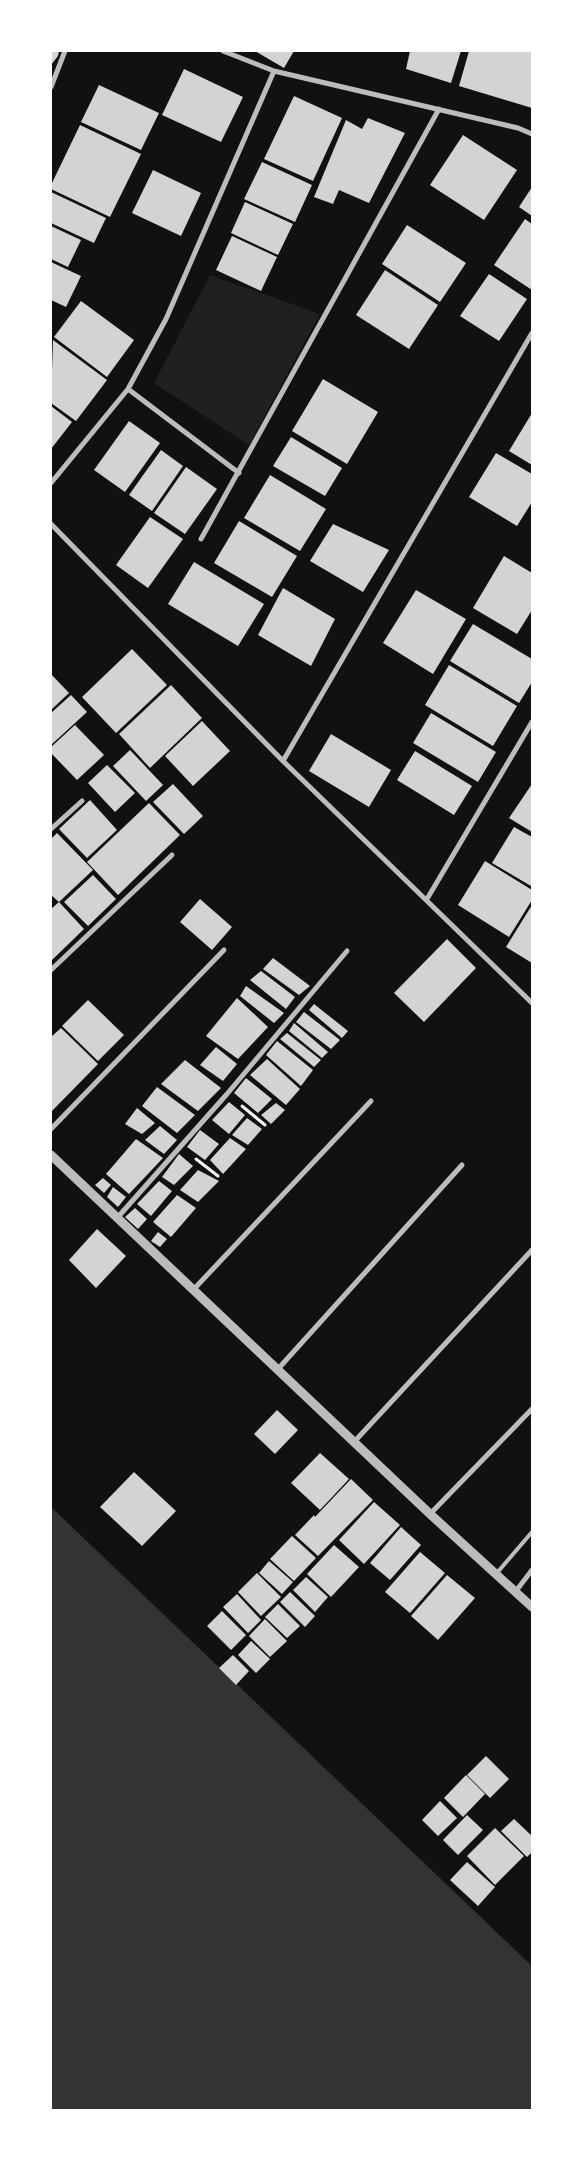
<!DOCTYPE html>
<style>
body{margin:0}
#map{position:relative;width:583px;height:2161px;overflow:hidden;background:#111;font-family:Raleway,sans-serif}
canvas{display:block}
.frame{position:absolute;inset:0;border:52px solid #fff;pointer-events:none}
</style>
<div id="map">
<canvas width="583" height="2161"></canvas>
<div class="frame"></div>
</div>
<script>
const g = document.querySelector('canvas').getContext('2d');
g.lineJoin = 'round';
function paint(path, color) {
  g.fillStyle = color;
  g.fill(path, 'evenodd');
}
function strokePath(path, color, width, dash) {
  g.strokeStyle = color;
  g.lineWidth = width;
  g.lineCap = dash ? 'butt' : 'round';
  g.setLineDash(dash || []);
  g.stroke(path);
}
paint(new Path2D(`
 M210,275L320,314L249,445L154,383Z`), '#202020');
paint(new Path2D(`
 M51,1507L532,1966V2110H51Z`), '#333');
paint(new Path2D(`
 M51,51H59L58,56L51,65Z
 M255,51H294L284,68Z
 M410,51H461L451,83L406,69Z
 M469,51H532V108L459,86Z
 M184,69L243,97L221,142L162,115Z
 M99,85L159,113L141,150L81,122Z
 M294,96L342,118L313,181L264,159Z
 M368,118L405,133L369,203L339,190L333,204L314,197L346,120L362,129Z
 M80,125L141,154L110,217L51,189V185Z
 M463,135L517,170L484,220L430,185Z
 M262,162L312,185L295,222L244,199Z
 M153,170L201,193L181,236L132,213Z
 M532,187V216L519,207Z
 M51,192L106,218L94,243L51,223Z
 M245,202L293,224L278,255L231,233Z
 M525,219L532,224V290L494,265Z
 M407,225L466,263L440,302L382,264Z
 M51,226L81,240L68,267L51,259Z
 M232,236L277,257L261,291L216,270Z
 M51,262L81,276L66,307L51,300Z
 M385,270L438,305L409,349L356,315Z
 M489,274L527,299L499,341L460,316Z
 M81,301L134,340L107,377L54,337Z
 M53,340L107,380L76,421L51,403Z
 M323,379L378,412L347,464L292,431Z
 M51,406L72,422L51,449Z
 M532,413V465L509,451Z
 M129,421L160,443L125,492L94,470Z
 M291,437L342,468L325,496L273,466Z
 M161,450L183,466L152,511L129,495Z
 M496,453L532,474V502L517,526L469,497Z
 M186,467L217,489L185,534L154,513Z
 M270,475L326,509L300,551L244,518Z
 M150,517L183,539L148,588L116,565Z
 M239,521L297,556L272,597L214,563Z
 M333,524L389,550L363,592L310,561Z
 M504,556L532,573V610L517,634L473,608Z
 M194,562L264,604L238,646L168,604Z
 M283,588L335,619L311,666L258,635Z
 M416,590L466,619L433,674L383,643Z
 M473,624L532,659V682L519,703L450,661Z
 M132,649L167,685L116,733L82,697Z
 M449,665L517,706L493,746L425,705Z
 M51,674L69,693L51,710Z
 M171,685L202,718L150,768L119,734Z
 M71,695L87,712L51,745V713Z
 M431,713L496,752L478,782L413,743Z
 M202,721L230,751L193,786L165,756Z
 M75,725L104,755L77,780L51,753V747Z
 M331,734L391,770L369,807L309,771Z
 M130,750L163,785L146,801L113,766Z
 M415,751L472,786L454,815L397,780Z
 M107,765L135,793L115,812L88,783Z
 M173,784L203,816L184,834L153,802Z
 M532,784V832L509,818Z
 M90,800L117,830L87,858L59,829Z
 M149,803L180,835L118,895L87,862Z
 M514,827L532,837L531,886L492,863Z
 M57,833L93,870L59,902L51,895V839Z
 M485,861L532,890V900L509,937L458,905Z
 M93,875L116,899L88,926L64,902Z
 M200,899L232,927L212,950L180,922Z
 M59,902L84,929L51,961V909Z
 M532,905V963L506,947Z
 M447,939L476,968L424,1022L394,993Z
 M273,958L310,986L299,995L263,969Z
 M261,971L295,997L286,1009L250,980Z
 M246,986L284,1013L274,1023L240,996Z
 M237,998L268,1027L238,1059L206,1036Z
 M88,1000L124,1035L98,1061L62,1026Z
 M314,1004L348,1031L342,1038L309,1010Z
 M304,1012L340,1040L331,1049L296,1022Z
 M294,1023L328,1052L322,1058L289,1031Z
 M61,1028L98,1064L51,1112V1037Z
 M287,1033L321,1060L314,1067L280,1039Z
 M277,1041L313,1070L301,1086L266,1055Z
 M216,1047L237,1064L223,1081L200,1065Z
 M267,1059L300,1089L286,1105L250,1075Z
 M185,1060L221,1088L198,1111L161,1084Z
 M246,1078L272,1099L258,1113L234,1093Z
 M157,1087L195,1115L177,1133L142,1106Z
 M229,1102L245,1115L229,1134L212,1120Z
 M276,1103L285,1110L271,1124L261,1115Z
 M137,1108L155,1123L142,1134L125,1124Z
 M247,1118L262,1129L248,1145L232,1135Z
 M160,1126L177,1140L164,1154L145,1140Z
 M200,1130L219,1144L205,1160L187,1147Z
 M230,1138L246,1149L223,1174L210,1160Z
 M136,1139L163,1158L129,1194L106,1174Z
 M179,1154L193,1166L174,1185L162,1177Z
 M198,1170L219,1181L198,1202L180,1190Z
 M103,1178L111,1185L104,1193L95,1185Z
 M159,1181L172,1191L151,1216L137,1204Z
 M113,1187L126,1197L118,1207L107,1197Z
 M177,1195L196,1208L171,1237L153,1222Z
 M135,1208L147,1219L138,1229L125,1217Z
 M97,1229L126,1256L96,1288L69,1260Z
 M158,1232L167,1239L160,1247L151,1241Z
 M277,1410L298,1430L275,1454L254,1434Z
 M320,1453L349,1479L320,1510L291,1483Z
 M134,1472L176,1511L142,1546L100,1507Z
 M351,1479L373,1500L318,1556L295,1535L314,1515L315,1517Z
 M374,1502L400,1525L364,1564L339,1540Z
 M401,1527L421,1545L390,1580L370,1563Z
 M292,1536L316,1558L294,1581L270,1559Z
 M334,1545L359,1567L331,1597L307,1574Z
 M420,1552L445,1573L410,1613L385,1592Z
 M269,1561L293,1582L282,1594L259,1573Z
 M257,1573L281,1597L261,1616L238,1592Z
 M447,1575L475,1598L438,1640L411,1616Z
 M306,1577L328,1597L315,1612L293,1590Z
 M290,1592L315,1616L305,1627L280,1602Z
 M237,1594L261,1620L248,1633L223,1607Z
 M278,1604L300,1626L287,1638L265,1617Z
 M222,1611L246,1635L231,1650L207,1626Z
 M265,1619L287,1641L270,1657L249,1636Z
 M251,1641L270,1659L256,1673L238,1655Z
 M233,1655L249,1671L236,1685L219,1668Z
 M486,1756L509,1779L490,1798L467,1775Z
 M466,1775L485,1794L463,1817L444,1798Z
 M440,1801L457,1818L438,1836L422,1820Z
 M467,1815L483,1830L458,1855L443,1840Z
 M514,1819L532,1836V1852L527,1857L501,1831Z
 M495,1828L524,1856L495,1885L467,1856Z
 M467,1862L495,1887L478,1906L450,1880Z`), '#d3d3d3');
strokePath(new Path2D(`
 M242,1106L265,1125
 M196,1159L218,1176`), '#f5f5f5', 3);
strokePath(new Path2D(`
 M496,1574L532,1532`), '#bcbcbc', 4);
strokePath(new Path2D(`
 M223,51L274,71L518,128L532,134
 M51,87L65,51
 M128,389L239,473
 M51,483L128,389L166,319L274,71
 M51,524L283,761L532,1003
 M201,539L439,109
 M283,761L532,333
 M51,829L82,801
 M427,899L532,722
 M51,970L172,855
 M51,1129L224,950
 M118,1217L227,1094L347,951
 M194,1289L371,1101
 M278,1369L462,1165
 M354,1442L532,1250
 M430,1514L532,1409
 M516,1591L532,1570`), '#bcbcbc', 5);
strokePath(new Path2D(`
 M51,1155L430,1514L532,1607`), '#bcbcbc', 9);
</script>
